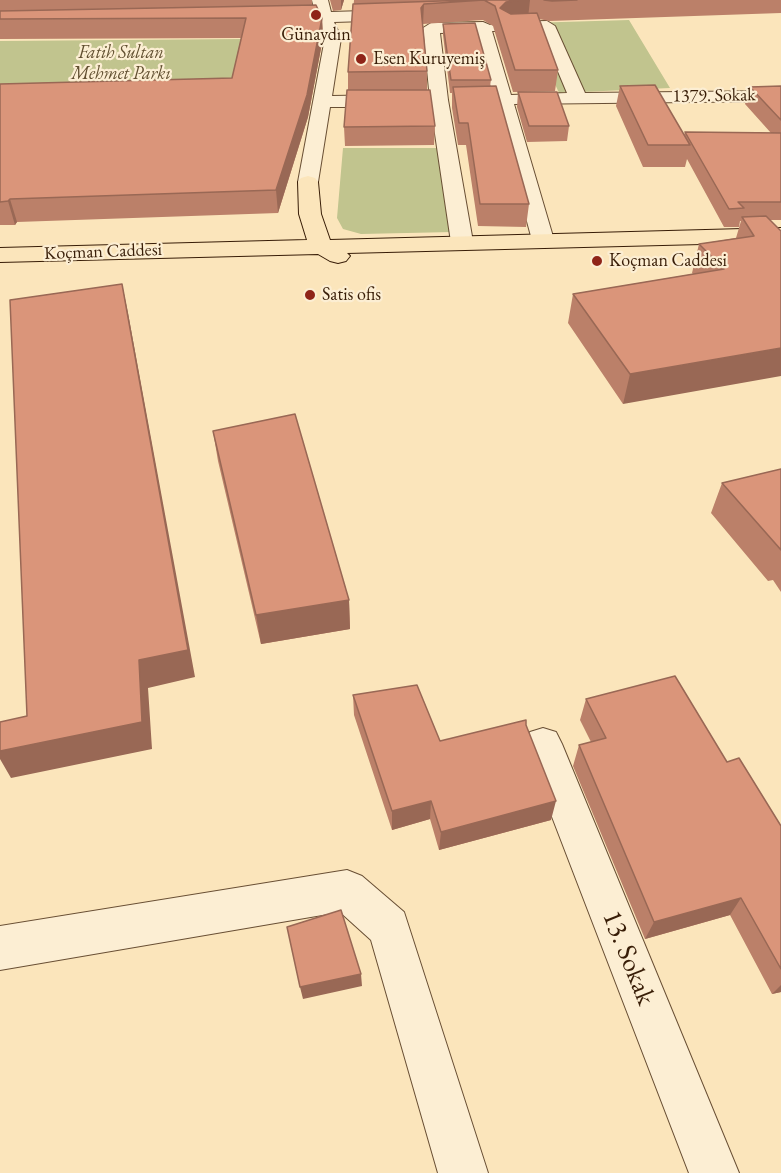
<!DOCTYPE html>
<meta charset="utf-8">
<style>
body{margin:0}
canvas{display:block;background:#fbe5bb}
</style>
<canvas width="781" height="1173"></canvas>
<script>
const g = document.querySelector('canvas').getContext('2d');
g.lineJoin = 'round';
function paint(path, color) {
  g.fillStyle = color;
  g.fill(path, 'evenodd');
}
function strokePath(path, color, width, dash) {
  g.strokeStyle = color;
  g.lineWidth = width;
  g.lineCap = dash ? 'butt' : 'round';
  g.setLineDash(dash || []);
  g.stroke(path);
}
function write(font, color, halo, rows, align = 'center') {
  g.font = font + ' "EB Garamond",serif';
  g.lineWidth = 4.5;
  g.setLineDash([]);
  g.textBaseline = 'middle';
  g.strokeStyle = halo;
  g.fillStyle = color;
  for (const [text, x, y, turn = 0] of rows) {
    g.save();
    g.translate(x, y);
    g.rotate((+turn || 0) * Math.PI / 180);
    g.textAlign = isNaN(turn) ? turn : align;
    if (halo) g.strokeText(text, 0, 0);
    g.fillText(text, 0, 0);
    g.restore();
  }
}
paint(new Path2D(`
 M629,20L670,88L559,93L528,23Z
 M242,39L231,86L0,88V41Z
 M343,148H443L453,232L361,234L343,229L337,218Z`), '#c1c48e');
const minor = new Path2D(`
 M312,0H328L331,12L397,10L405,15L397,20L334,22L341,38L332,96L392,95L398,97L401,101L398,105L392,107H330L318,182L315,186L308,188L301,186L298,182L325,38L318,22L278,24L270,19L278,14L315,13Z
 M547,21L555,26L585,93L781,91V101L514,104L554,240L551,245L543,247L535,245L532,240L476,32L440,33L448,100L473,242L470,247L462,249L454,247L451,242L430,100L423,28L431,23L483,22L490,25L497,22ZM492,31H541L567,93L511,95Z
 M543,728L556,732L562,744L739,1173H689L524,744L530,732Z
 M347,870L362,876L404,912L488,1173H438L371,940L340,912L0,970V926Z`);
const major = new Path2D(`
 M308,176L315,178L318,182L321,214L330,240L781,228V242L347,253L350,256L346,261L338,263L330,261L318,254L0,262V248L307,240L299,214L298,182L301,178Z`);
strokePath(minor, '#694f34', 2);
strokePath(major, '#381d07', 2);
paint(minor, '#fceed3');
paint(major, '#fbe5bb');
paint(new Path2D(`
 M0,0H312V5L322,18L323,38L308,117L278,213L17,222L15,225H0V84L232,78L241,38L0,39Z
 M330,0H344L341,10L333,11Z
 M354,0H781V13L549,21L539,19L558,70L555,91L513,92L493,26L483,20L423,24L427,71V90L435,126L434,145L345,146L344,127L348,90V72Z
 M443,24L491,80L490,86L529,204L526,227L478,226L466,145H458L452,108V93H450L443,35Z
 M620,86L684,135L685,132L771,133L745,104L750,87L781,86V220H770L623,404L568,323L573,294L693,274L692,273L699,244L736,238L741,221H740L739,227H724L687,159L685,167H643L616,106Z
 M518,92L569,126L567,141L527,142L517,107Z
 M213,431L349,600L350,629L261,644L218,461Z
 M781,469V592L773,580L768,581L711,513L722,483Z
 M353,695L440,741L526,725L551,820L439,850L430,819L392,830L354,715Z
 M586,699L727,762L781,826V992L772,994L730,915L645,939L573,766L579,745L591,742L580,720Z`), '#bb8069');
paint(new Path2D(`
 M341,0H344L341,10Z
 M521,0H530L528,18L501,26L500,8L506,2Z
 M424,4L423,24L421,28V8Z
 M322,18L323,38L308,117L278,213L276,190Z
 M10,199L17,222L15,225L8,201Z
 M122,284L128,313L195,677L148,688L152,749L11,778L0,759V751L139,660Z
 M781,348V376L623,404L630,374Z
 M349,600L350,629L261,644L256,615Z
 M431,801L430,819L392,830V811Z
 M556,801L551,820L439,850L441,832Z
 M741,898L730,915L645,939L654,922Z
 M361,974L362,986L303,999L300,987Z
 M781,985V992L772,994Z`), '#996855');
const building = new Path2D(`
 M469,0H484L424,4L421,8L427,71L348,72L353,4Z
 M484,0H521L506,2L500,8L511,14L537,13L558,70H515L495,6Z
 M544,0H577L552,1Z
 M316,5L322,18L307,95L276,190L10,199L8,201L0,202V84L232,78L246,18L0,19V11Z
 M475,23L491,80H451L443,24Z
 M655,85L690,145H648L620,86Z
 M496,86L529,204H480L468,123H459L453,87Z
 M781,86V120L750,87Z
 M347,90H430L435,126L344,127Z
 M518,92H557L569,126H529Z
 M685,132L781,133V202H738L744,208L729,209Z
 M766,216L781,231V348L630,374L573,294L724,269L699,244L754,236L742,217Z
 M122,284L188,650L139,660L142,722L0,751V722L27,716L10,300Z
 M295,414L349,600L256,615L213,431Z
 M781,469V550L722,483Z
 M675,676L727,762L739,758L781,826V969L741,898L654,922L579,745L606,738L586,699Z
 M417,685L440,741L526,720V725L556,801L441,832L431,801L392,811L353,695Z
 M341,910L361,974L300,987L287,927Z`);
paint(building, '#da957a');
strokePath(building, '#996855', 1.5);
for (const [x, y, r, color] of [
 [316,15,6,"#8f2418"],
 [361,59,6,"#8f2418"],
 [597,261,6,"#8f2418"],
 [310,295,6,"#8f2418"]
]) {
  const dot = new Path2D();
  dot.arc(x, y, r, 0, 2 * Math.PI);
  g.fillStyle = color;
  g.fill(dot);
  strokePath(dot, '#fceed3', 2);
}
write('18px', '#381d07', '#fceed3', [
 ["Günaydın",316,35,"center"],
 ["Esen Kuruyemiş",373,59],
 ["Koçman Caddesi",609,261],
 ["Satis ofis",322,295]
], 'left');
write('italic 18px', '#614f30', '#fceed3', [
 ["Fatih Sultan",121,53],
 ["Mehmet Parkı",121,74]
]);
write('18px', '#381d07', '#fceed3', [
 ["1379. Sokak",714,96,-1],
 ["Koçman Caddesi",103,252,-2]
]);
write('27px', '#381d07', '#fceed3', [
 ["13. Sokak",628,958,68]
]);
</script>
